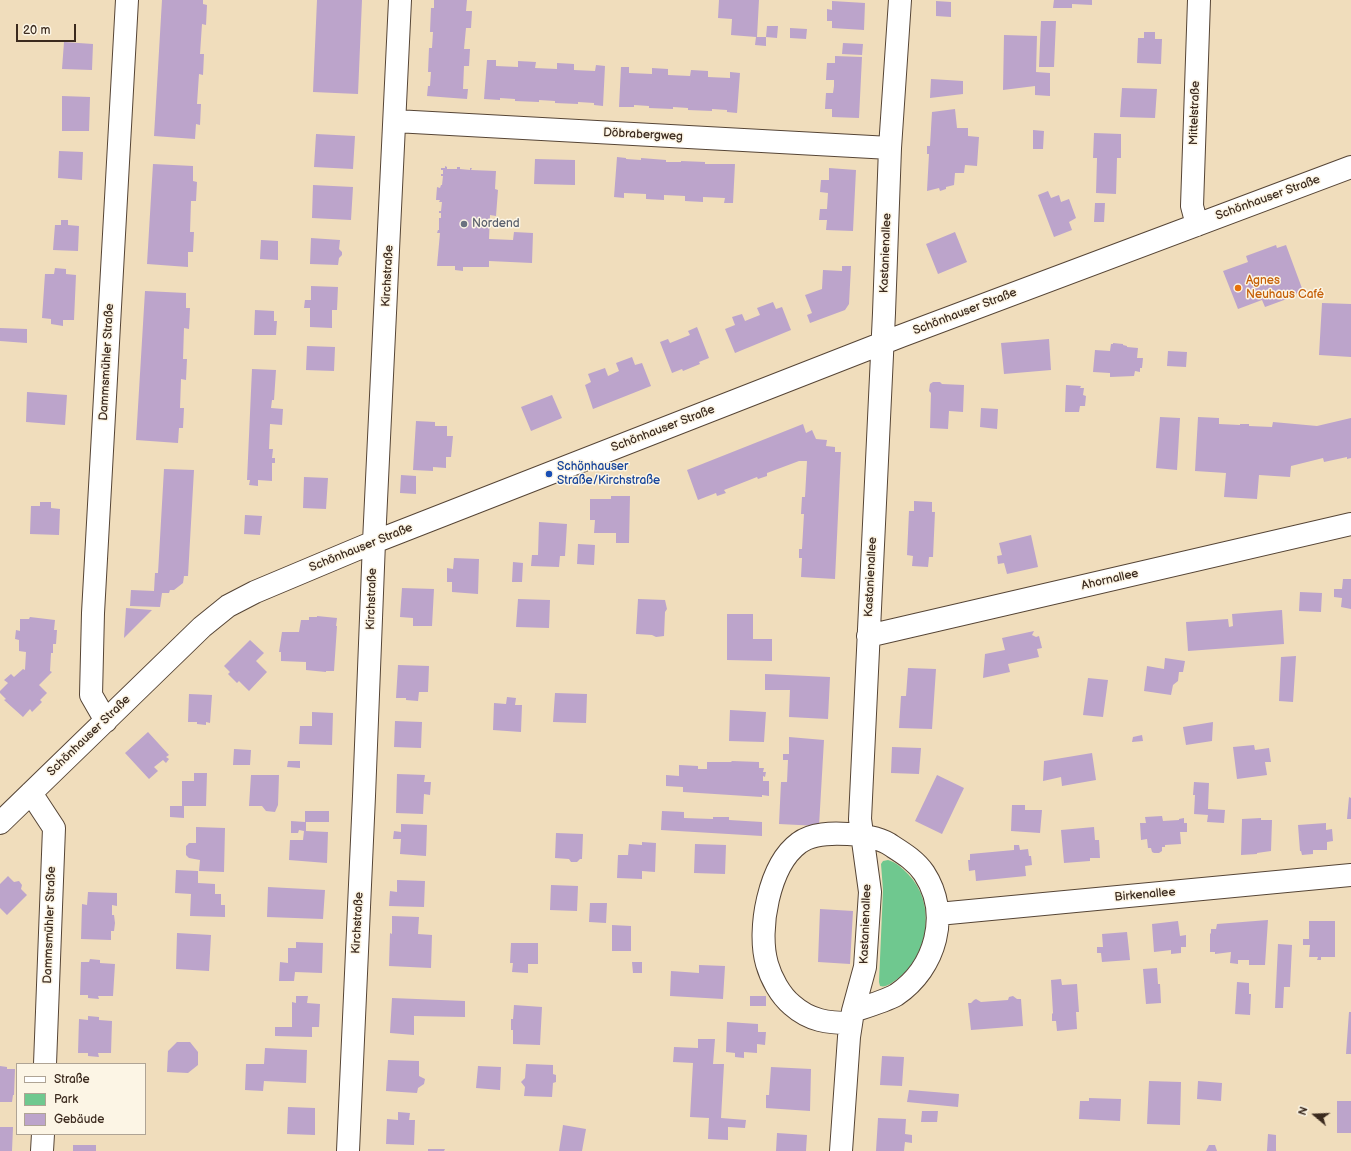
<!DOCTYPE html>
<meta charset="utf-8">
<style>
body{margin:0}
#map{position:relative;width:1351px;height:1151px;overflow:hidden;background:#f0ddbc;font-family:"Balsamiq Sans",sans-serif}
canvas{display:block}
.legend{position:absolute;left:16px;top:1063px;width:130px;height:72px;box-sizing:border-box;background:#fcf5e5;border:1px solid #afa495;margin:0;padding:5px 7px;list-style:none;font-size:12px;color:#3b2a1e}
.legend li{display:flex;align-items:center;gap:8px;height:20px}
.legend b{width:20px;border:1px solid #afa495}
.north{position:absolute;left:1295px;top:1095px;width:40px;height:40px;-webkit-text-stroke:3px #fcf5e5;paint-order:stroke;rotate:289deg;font-size:11px;font-weight:700;line-height:16px;text-align:center;color:#3b2a1e}
.north::after{content:'';display:block;margin:auto;width:14px;height:18px;background:#3b2a1e;clip-path:polygon(50% 0,100% 100%,50% 72%,0 100%)}
.scale{position:absolute;left:16px;top:24px;width:60px;height:18px;box-sizing:border-box;border:2px solid #3b2a1e;border-top:0;padding-left:5px;font-size:12px;line-height:14px;white-space:nowrap;color:#3b2a1e;-webkit-text-stroke:3px #fcf5e5;paint-order:stroke}
</style>
<div id="map">
<canvas width="1351" height="1151"></canvas>
<ul class="legend">
<li><b style="height:5px;background:#fff"></b>Straße</li>
<li><b style="height:11px;background:#6fc88f"></b>Park</li>
<li><b style="height:11px;background:#bca4cb"></b>Gebäude</li>
</ul>
<div class="north">N</div>
<div class="scale">20 m</div>
</div>
<script>
const g = document.querySelector('canvas').getContext('2d');
g.lineJoin = 'round';
function paint(path, color) {
  g.fillStyle = color;
  g.fill(path, 'evenodd');
}
function strokePath(path, color, width, dash) {
  g.strokeStyle = color;
  g.lineWidth = width;
  g.lineCap = dash ? 'butt' : 'round';
  g.setLineDash(dash || []);
  g.stroke(path);
}
function write(font, color, halo, rows, align = 'center') {
  g.font = font + ' "Balsamiq Sans",sans-serif';
  g.lineWidth = 3;
  g.setLineDash([]);
  g.textBaseline = 'middle';
  g.strokeStyle = halo;
  g.fillStyle = color;
  for (const [text, x, y, turn = 0] of rows) {
    g.save();
    g.translate(x, y);
    g.rotate((+turn || 0) * Math.PI / 180);
    g.textAlign = isNaN(turn) ? turn : align;
    if (halo) g.strokeText(text, 0, 0);
    g.fillText(text, 0, 0);
    g.restore();
  }
}
paint(new Path2D(`
 M888,860C896,862 902,868 908,874C937,903 929,956 896,980C891,983 886,988 880,986L879,982L883,890L881,864L883,861Z`), '#6fc88f');
paint(new Path2D(`
 M162,0H203V4L207,5L206,25L202,24L200,54H204L203,75L199,74L197,104H201L200,125L196,124L195,139L154,136Z
 M317,0H362L358,94L313,92Z
 M434,0H467L466,11H472L471,28H466L464,49H470L469,66H464L463,89H468L467,99L427,96L428,86H430L431,72H428L429,48H432L433,32H430L431,8H434Z
 M719,0H759L757,37H766V46L755,45L756,37L731,35L732,19L718,18Z
 M1054,0H1092V5L1072,4V8H1053Z
 M832,1L865,3L864,30L832,28V21H827V9L832,10Z
 M936,1L951,2V17L936,16Z
 M1041,21H1056L1054,67H1039Z
 M767,26H778L777,38L766,37Z
 M790,28L807,29L806,39L790,38Z
 M1144,32H1155V39H1162L1161,64L1137,63L1138,38H1144Z
 M1004,35L1037,36L1036,72L1050,73V96L1035,95V86L1003,90Z
 M64,42L93,44L92,70L62,69Z
 M843,43L863,44L862,55L842,54Z
 M835,56L862,57L859,118L832,117V109H825L826,93H833L834,86V80H826L827,63H835Z
 M487,60H496V66L518,67V61L536,62L535,68L557,69V63L574,64V70L595,71L596,65L605,66L603,106L594,105V103L578,102V104L555,103V101L539,100V102L515,101V99L500,98V100L484,99Z
 M621,67H629V73L652,74V68L668,69V75L690,76L691,70L708,71V77L730,78V72L740,73L737,113L727,112V110L712,109V111L688,110V108L673,107V109L649,108V106L634,105V107H619Z
 M931,79L963,81V94L930,98Z
 M1122,88L1157,89L1155,118L1120,117Z
 M62,96L90,97L89,131H62Z
 M955,109L957,128H968V136L979,137L977,166L965,165L964,173H955L954,185L946,187V189L940,191L939,188L927,191L929,154H927V146H930L932,112Z
 M1033,130L1044,131L1043,149H1033Z
 M1094,133L1121,134V158H1117L1116,194L1096,193L1097,158H1093Z
 M316,134L355,136L353,169L314,167Z
 M59,151L83,152L82,180L58,178Z
 M617,157L626,158V159L641,160V158L666,160V162H681V161L705,162V164H735L733,203H724L725,198L703,197V202L685,201V196L664,195V200L646,199V194L624,193V198L614,197Z
 M535,159L575,160V185L534,184Z
 M153,164L193,166V181L197,182L196,201H191L190,232H194L193,252H188V267L147,264Z
 M445,166L447,167V169H457V167H460V169L470,170V168H472L471,170L496,171L495,189L498,190L496,216L490,215L489,239L513,240L514,232L533,233L532,263L489,261V267H463V271L455,270V266H437L440,233H437L438,230H439V218H441V213H439V211H441L442,202H439L440,200H436L437,187L440,188L441,185H442L443,176H441V174H443V170H441V168H445Z
 M829,168L856,170L853,231L826,230L827,220H819L820,209H827L828,193L820,192L821,180H829Z
 M313,185L353,187L351,220L312,218Z
 M1048,191L1051,198L1059,195L1061,202L1069,199L1076,218L1069,222L1072,230L1054,237L1038,195Z
 M1095,203H1105L1104,222H1094Z
 M61,220H68V225L79,226L78,251L53,250L55,225H61Z
 M955,232L967,262L938,274L926,244Z
 M311,238L340,240L339,249L342,252V255L339,258L338,265L310,264Z
 M261,240L278,241V260L260,259Z
 M1276,245L1277,248L1286,245L1303,291L1295,294V296L1265,307L1262,300L1238,309L1223,271L1248,262L1246,256Z
 M842,266H851L849,304L845,310L810,323L807,315L812,313L805,295L822,289L823,270L842,271Z
 M55,268L66,269V274L76,275L74,320H63V326L51,324V319L42,318L45,274H54Z
 M311,286L338,287L337,310H332V328L310,327V308H304L305,300H311Z
 M145,291L186,293V308H190L189,329L184,328L183,359H187L186,380L181,379L180,408H184L183,428H179L178,443L136,440Z
 M773,302L776,309L782,307L791,330L735,353L725,329L735,325L732,317L742,314L745,321L760,315L757,308Z
 M1322,303L1351,304V357L1319,355Z
 M255,310L274,311V321H277L276,335H254Z
 M697,327L709,358L699,362L700,364L683,371L682,369L672,373L660,342L668,339L670,343L690,335L688,331Z
 M0,328L27,329V343L0,341Z
 M1049,339L1051,370L1004,374L1001,343Z
 M1113,343L1123,344V345L1127,346V347L1138,348L1137,358H1143L1142,368H1140V372L1135,371L1134,376L1110,377V373L1093,372L1095,350L1110,351L1111,344H1113Z
 M307,346L335,347L334,371L306,370Z
 M1168,351L1187,352L1186,367L1167,366Z
 M632,357L635,365L642,363L651,386L593,409L585,385L591,382L588,374L605,368L608,376L619,371L616,363Z
 M252,369L276,370L274,400H272L271,408L283,409L282,425L270,424L269,449H273L272,458H275V463H272V481L258,480V486L249,485L250,480H247Z
 M933,382H940L942,384L964,385L963,412L949,411L948,429L930,428L931,393L929,391L930,384Z
 M1066,385L1081,386L1080,388H1084L1083,395L1086,396L1085,406H1080L1079,412H1065Z
 M27,392L67,395L65,425L26,422Z
 M552,395L562,418L531,431L521,407Z
 M981,408L998,409L997,429L980,427Z
 M1160,417L1180,418L1177,470L1156,468Z
 M1198,417L1219,418V424L1240,425V424H1249V426L1272,427L1273,422L1317,426L1351,418V458L1347,459V457L1324,462L1323,458L1291,466L1290,477L1259,475L1257,499L1224,497L1226,473L1195,471Z
 M416,421L435,422V426H447V436H453L451,457H446V468L433,467V471L413,470Z
 M803,424L806,433L812,430L816,439L827,440L826,446L835,447V452H841L835,579L801,577L802,558H799V549H802L804,514H801L802,497H805L807,461H799L767,473V476L758,479L757,477L724,490L726,493L717,496L716,493L698,500L687,470Z
 M164,469L194,470L188,576H184L183,583L174,590H170L169,593H162L160,607L130,606L131,590L154,591L155,573H158Z
 M401,475L416,476V494L400,493Z
 M304,477L328,478L326,509L303,508Z
 M611,496H630L629,543H616V533H594L595,520H590V499H611Z
 M914,501L932,502V512H935L933,557H929L928,567L912,566L913,556L907,555L909,511H914Z
 M40,502H51V508L60,509L59,535L30,534L31,506H40Z
 M245,515L262,516L260,535L244,534Z
 M539,522L567,524L565,556H560L559,567L531,566L532,555H538Z
 M1031,535L1038,567L1007,574L1004,563L998,564L997,556L1002,555L999,543Z
 M578,544L595,545L594,565L577,564Z
 M454,558L479,559L478,594L452,592V582H447V568L453,569Z
 M513,562L523,563L522,582H512Z
 M1343,579H1351V609L1341,607L1342,598L1334,597V589H1342Z
 M402,588L434,589L432,626H413V618L400,617Z
 M1300,592L1322,593L1321,612L1299,611Z
 M518,599L550,600L549,628L516,627Z
 M638,599L665,600L667,609L665,612L664,636L656,637L652,635L636,634Z
 M126,608L152,610L124,638Z
 M1282,610L1284,644L1188,651L1186,622L1228,619L1229,627L1233,626L1232,614Z
 M727,614H753V639H772V661L727,660Z
 M317,616L337,618L336,626H337L334,671H326V672L306,670V662L281,661V652H279L282,632H299L301,620H309V617H317Z
 M30,617L55,620L54,630H57L56,644H53V653H51L50,671L52,672L39,685L47,693L40,700L42,702L32,712L30,709L23,717L4,700L6,699L0,693V691L8,683L4,680L11,674L14,677L23,669L25,670L26,652L19,651V640L15,639L16,630L20,631V619H29Z
 M1034,631L1032,635L1036,637L1039,636L1042,648L1037,649L1039,657L1008,664L1010,672L983,678L985,654L1005,650L1002,638Z
 M250,640L264,653L256,661L267,672L249,691L239,681L237,683L228,674L230,672L224,666Z
 M1296,656L1293,702L1279,701L1281,657Z
 M1165,658L1185,661L1183,672H1179L1178,681L1173,685L1171,695L1144,691L1147,666L1164,669Z
 M398,665L429,666L428,692H419L418,701L406,700V698H396Z
 M908,668L936,669L932,729L899,728L901,696H906Z
 M765,674L830,677L828,719L789,717L790,690H765Z
 M1088,678L1108,680L1103,717L1083,715Z
 M555,693L587,694L586,723L553,722Z
 M189,694L212,695L210,723L206,722V725L197,724V722H188Z
 M507,697L516,698L515,705H522L521,732L493,730L494,703L506,704Z
 M730,710L766,712L764,742L729,741Z
 M312,712L333,713L332,745L299,744L300,726H312Z
 M395,721L422,722L421,748L394,747Z
 M1213,722L1212,741L1186,745L1183,727Z
 M148,732L169,755L166,757L169,759L166,763L163,760L154,767L158,771L149,779L125,753Z
 M1142,735L1143,741L1132,742L1133,737Z
 M789,737L824,740L819,826L779,824L781,782H787L788,760H783V754H789Z
 M1254,745L1255,750L1269,748L1271,762H1265L1267,775L1237,779L1233,747Z
 M892,747L921,748L919,774L891,773Z
 M234,749L251,750L250,765H233Z
 M1092,753L1096,780L1062,786L1061,777L1043,781L1044,761Z
 M288,761H300V768L287,767Z
 M732,761L759,762V768H764L763,772H766L765,777L763,776V781H769V796L762,795V797L683,792V787L666,786V775L679,776V765L698,766V769H707V762H731Z
 M194,773H207L206,806H184V818L170,817V806H182V781H194Z
 M397,774L425,775L424,782H431L430,795L424,794L423,814L396,813Z
 M251,775H279L278,805L275,812L266,811L262,806H249Z
 M937,775L964,788L942,834L915,821Z
 M1194,782L1209,783L1208,809L1225,810L1224,823L1207,822L1208,815L1194,814L1195,795H1193Z
 M1349,797L1351,798V819H1347Z
 M1012,805H1025V810H1042L1040,833L1011,831Z
 M305,811H329V822H306V831L328,832L327,863L289,860L290,840H303L304,831L299,830L298,833H291V821L305,822Z
 M662,811L684,812V818L713,819V817H729V820L762,822V836L661,830Z
 M1162,816L1163,821L1179,820V819L1184,818V823H1187V832H1180L1181,844L1165,845V847H1162V851L1159,853H1154L1152,852L1151,848H1148L1147,839L1141,840L1140,823H1146L1145,817Z
 M1261,818V820H1272L1271,851L1257,853V854L1241,855L1242,819Z
 M1326,823V830L1332,829L1333,841L1327,842V850H1313V854L1302,855L1301,851H1300L1298,825Z
 M401,824L427,825L426,856L400,854L401,839H393L394,831L401,832Z
 M196,827L225,828L224,872L199,871L200,860L189,858L186,855V846L189,843H196Z
 M1094,827L1095,840H1099L1100,858H1090V861L1064,863L1061,830Z
 M556,833L583,834L582,859H580L577,862H571L569,859L555,858Z
 M642,842L656,843L655,872L642,871V879L617,878L618,855H628L629,844L642,845Z
 M695,844L726,845L725,874L694,873Z
 M1014,845H1019L1020,850L1028,849L1029,856H1031L1032,865L1025,866L1026,876L976,881L975,870L969,871L968,860H970V854L1014,850Z
 M176,870L198,871V883L215,884V894H221V905H225V917L190,916L191,894L175,893Z
 M8,876L14,882L19,881L22,885L21,889L27,895L7,915L0,908V884Z
 M397,880L425,881L424,907L389,906L390,891L397,892Z
 M551,885L578,886L577,911L550,910Z
 M268,887L325,890L323,919L267,917Z
 M88,892L117,893V906L112,905V915H114L115,923L114,931H111V940L81,939L82,904L87,905Z
 M590,903H607L606,923L589,922Z
 M820,909L853,911L850,964L818,962Z
 M392,916L419,917L418,934L432,935L431,968L389,966L390,933L392,934Z
 M1268,920L1265,965H1249V960H1238V964L1230,963L1231,952L1215,954V952H1210V934L1211,933V929H1216L1217,924Z
 M1178,921L1180,936L1186,935V947H1181V953L1171,954V950L1154,952L1152,924Z
 M1309,921H1335V957H1321V960H1317L1318,957H1309L1310,945H1303V939H1309Z
 M612,925L631,926V951H612Z
 M1127,932L1130,960L1102,962L1101,953H1097V947H1103L1102,934Z
 M177,933L211,935L209,971L176,969Z
 M296,942L323,943L322,973L295,972L294,981H279L280,962L288,963V948H296Z
 M511,943H538V964H528V973L512,972L513,963H510Z
 M1278,944L1292,945L1290,987H1284L1283,1008H1275Z
 M90,959L100,960V963L115,964L113,996H98L99,999L88,998V995H80L81,962H89Z
 M632,962H642V973H633Z
 M699,965L725,966L723,999L670,996L671,971L699,973Z
 M1157,968L1158,984H1160L1161,1003L1146,1004L1143,969Z
 M1061,979L1062,985L1077,984L1079,1012H1076L1077,1029L1057,1031L1056,1021H1052V1014L1053,1013L1051,980Z
 M1237,982L1249,983V994H1251L1250,1015L1235,1014Z
 M296,996H308L307,1003L320,1004L319,1027H312V1037L275,1036V1027H292V1002L296,1003Z
 M750,996H766V1006H750Z
 M1013,996L1017,999H1021L1023,1026L971,1030L968,1003H971L974,1000L976,999L981,1002L1008,1000L1009,997Z
 M392,998L465,1001V1017L414,1016V1035L390,1033Z
 M514,1005L542,1007L540,1045L513,1044V1030H511V1019H513Z
 M1349,1012H1351V1054H1346Z
 M88,1016L99,1017V1020L112,1021L111,1053H98L99,1057L88,1056V1053H78L79,1019L88,1020Z
 M727,1022L758,1024V1032H766L765,1045L757,1044V1053L744,1052V1058L735,1057V1053L726,1052Z
 M698,1039H715L713,1064H724L721,1118L746,1120L745,1128L728,1127V1140L708,1139L709,1118L690,1117L693,1063L673,1062L674,1047L698,1048Z
 M177,1042H190L198,1052V1065L188,1073L167,1072L168,1051Z
 M265,1048L307,1050L306,1083L264,1081L263,1091L245,1090L246,1064H264Z
 M882,1056L904,1057L902,1086L880,1085Z
 M388,1060L419,1061V1076L425,1079L424,1084L418,1088L417,1093L386,1091Z
 M526,1064L553,1065V1074L556,1075V1082L553,1083L552,1097L524,1096L525,1087L521,1082L525,1078Z
 M0,1066L7,1067V1069H15L14,1095H13L12,1102H0Z
 M478,1066L501,1067L500,1090L476,1088Z
 M771,1067L811,1069L810,1111L766,1108V1095H769Z
 M1149,1081L1181,1082L1180,1125L1147,1124Z
 M1198,1081L1222,1083L1221,1101L1197,1099Z
 M909,1090L959,1094L958,1107L907,1102Z
 M1089,1098L1121,1099L1120,1121L1079,1119L1080,1101H1089Z
 M1337,1101H1351V1133H1337Z
 M288,1107L315,1108V1135L287,1134Z
 M922,1111H938L937,1122H921Z
 M398,1112L410,1113L409,1120H415L414,1145L386,1144L387,1119L398,1120Z
 M878,1118L906,1119L905,1134L912,1135V1143L905,1142L904,1151H876Z
 M563,1125L586,1129L582,1151H559Z
 M0,1127H13L12,1151H0Z
 M777,1133L807,1135L806,1151H776Z
 M1268,1134L1276,1135V1151H1267Z
 M73,1145H96V1151H73Z
 M1209,1145H1215L1217,1151H1206Z
 M428,1149H445L444,1151H428Z`), '#bca4cb');
const minor = new Path2D(`
 M395,121L890,148
 M1197,225L1192,206L1199,0
 M868,636L1351,524
 M106,721L91,695L93,613L127,0
 M31,793L54,828L45,1064
 M0,823L202,627L228,606L255,592L374,542L901,336L1351,167
 M938,914L1351,875
 M851,1023C828,1023 810,1021 792,1005C780,995 771,978 767,964C757,930 769,865 799,843C812,833 832,833 848,834C862,835 880,837 892,846C903,853 916,861 924,873C951,914 936,968 896,995C885,1001 865,1007 853,1011
 M42,1151L43,1134
 M348,1151L364,796L374,542L400,0
 M841,1151L849,1037L853,1011L865,967L870,892L860,819L884,313L890,148L900,0`);
strokePath(minor, '#564536', 24);
strokePath(minor, '#fff', 22);
for (const [x, y, r, color] of [
 [464,224,4,"#6b7280"],
 [1238,288,4,"#e8710a"],
 [549,474,4,"#1a4fb4"]
]) {
  const dot = new Path2D();
  dot.arc(x, y, r, 0, 2 * Math.PI);
  g.fillStyle = color;
  g.fill(dot);
  strokePath(dot, '#fcf5e5', 1.5);
}
write('12px', '#3b2a1e', '#fcf5e5', [
 ["Mittelstraße",1195,113,-88],
 ["Döbrabergweg",643,135,3],
 ["Schönhauser Straße",1268,198,-20],
 ["Kastanienallee",886,253,-88],
 ["Kirchstraße",388,276,-87],
 ["Schönhauser Straße",965,312,-21],
 ["Dammsmühler Straße",107,362,-87],
 ["Schönhauser Straße",663,429,-21],
 ["Schönhauser Straße",361,548,-22],
 ["Kastanienallee",871,577,-87],
 ["Ahornallee",1110,580,-13],
 ["Kirchstraße",372,599,-88],
 ["Schönhauser Straße",89,736,-44],
 ["Birkenallee",1145,895,-5],
 ["Kirchstraße",358,923,-87],
 ["Kastanienallee",866,924,-88],
 ["Dammsmühler Straße",50,925,-88]
]);
write('12px', '#5b616d', '#fcf5e5', [
 ["Nordend",472,224]
], 'left');
write('12px', '#c56008', '#fcf5e5', [
 ["Agnes",1246,281],
 ["Neuhaus Café",1246,295]
], 'left');
write('12px', '#164399', '#fcf5e5', [
 ["Schönhauser",557,467],
 ["Straße/Kirchstraße",557,481]
], 'left');
</script>
